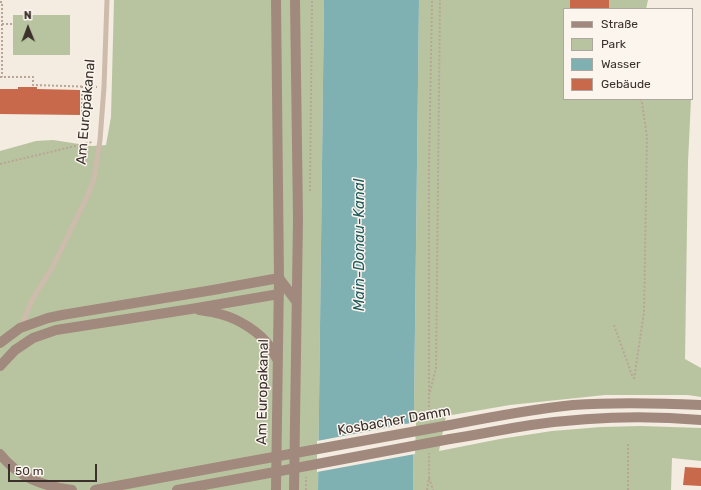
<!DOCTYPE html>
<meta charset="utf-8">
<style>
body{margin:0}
#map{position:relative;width:701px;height:490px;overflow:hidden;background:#f4ebe1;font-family:Rubik,sans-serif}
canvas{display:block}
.legend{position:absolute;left:563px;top:8px;width:130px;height:92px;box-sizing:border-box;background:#fbf5ee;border:1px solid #aea6a0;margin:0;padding:5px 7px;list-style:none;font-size:12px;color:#3b302b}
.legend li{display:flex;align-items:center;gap:8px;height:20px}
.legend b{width:20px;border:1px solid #aea6a0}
.north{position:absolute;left:8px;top:8px;width:40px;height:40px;-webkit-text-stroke:3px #fbf5ee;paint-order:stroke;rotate:359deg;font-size:11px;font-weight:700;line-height:16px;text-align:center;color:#3b302b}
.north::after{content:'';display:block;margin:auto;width:14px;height:18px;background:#3b302b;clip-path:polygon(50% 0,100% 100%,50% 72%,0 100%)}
.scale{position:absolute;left:8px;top:464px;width:89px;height:18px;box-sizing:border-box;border:2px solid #3b302b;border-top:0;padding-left:5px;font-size:12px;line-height:14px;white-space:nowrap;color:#3b302b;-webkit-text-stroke:3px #fbf5ee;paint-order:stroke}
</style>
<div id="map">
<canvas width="701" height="490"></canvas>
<ul class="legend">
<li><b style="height:5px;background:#a18a7d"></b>Straße</li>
<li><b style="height:11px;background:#b8c4a0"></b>Park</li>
<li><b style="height:11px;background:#7fb0b2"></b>Wasser</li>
<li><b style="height:11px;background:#c8694b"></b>Gebäude</li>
</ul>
<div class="north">N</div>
<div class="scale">50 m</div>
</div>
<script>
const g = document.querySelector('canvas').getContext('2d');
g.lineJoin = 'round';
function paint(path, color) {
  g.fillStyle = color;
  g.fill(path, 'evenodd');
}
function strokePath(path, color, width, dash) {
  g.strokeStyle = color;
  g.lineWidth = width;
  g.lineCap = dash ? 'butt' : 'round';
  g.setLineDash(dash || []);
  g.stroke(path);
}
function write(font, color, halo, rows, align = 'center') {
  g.font = font + ' Rubik,sans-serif';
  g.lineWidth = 3;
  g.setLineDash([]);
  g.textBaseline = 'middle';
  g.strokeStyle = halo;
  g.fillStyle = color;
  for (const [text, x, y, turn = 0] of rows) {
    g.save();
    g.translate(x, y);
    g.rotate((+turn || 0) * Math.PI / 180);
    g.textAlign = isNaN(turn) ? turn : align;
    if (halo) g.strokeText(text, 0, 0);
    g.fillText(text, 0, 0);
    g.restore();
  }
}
paint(new Path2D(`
 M114,0H324L318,490H0V151L36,141L53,140L92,146L106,145L111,117Z
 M419,0H648L646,9H564V99H691L688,162L685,359L701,368V397L688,395H605L510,405L446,416L439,451L500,439L552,431L601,427L641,426L701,428V461L672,458L671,490H413Z
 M13,15H70V55H13Z`), '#b8c4a0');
paint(new Path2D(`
 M324,0H419L413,490H318Z`), '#7fb0b2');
paint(new Path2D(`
 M416,422L415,454L317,472V441Z`), '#f4ebe1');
paint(new Path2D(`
 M570,0H609V9H570Z
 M18,87H37V89L80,90V115L0,114V89H18Z
 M685,467L701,468V486L683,485Z`), '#c8694b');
strokePath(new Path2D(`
 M0,2H2V77
 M2,24H13
 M0,77H33V85L97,87
 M82,86V115
 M0,164L92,142
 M310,191L312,0
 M614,325L633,378
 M634,379L644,312L647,137L642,103L640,99
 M430,392L436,368L440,0
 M429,419V168L432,0
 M429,478L433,490
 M306,490V477
 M427,490L429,477V453
 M628,490V444`), '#b9a596', 2, [2, 2]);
strokePath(new Path2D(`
 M21,327L32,300L52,268L86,199L94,179L100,140L104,87L107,0`), '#cdbbac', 5);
strokePath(new Path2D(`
 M276,0L279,278L276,490
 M279,278L296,301
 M199,310C206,311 214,312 220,314C239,319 260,332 271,348C273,352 275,356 277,359
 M0,343L20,328L48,318L62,315L213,290L279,278
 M0,366L15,350L33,338L56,330L191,309L279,294
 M450,425C491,417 532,409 573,405C616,402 658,403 701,405
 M450,439C477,435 504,429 531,425C587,417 645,415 701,420
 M0,454C19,478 43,486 72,490
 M95,490L246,462
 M177,490L248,477
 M294,490L298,218L295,0`), '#a18a7d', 10);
strokePath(new Path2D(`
 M246,462L450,425
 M248,477L450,439`), '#a18a7d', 10);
write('14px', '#3b302b', '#fbf5ee', [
 ["Am Europakanal",86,112,-85],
 ["Am Europakanal",263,392,-89],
 ["Kosbacher Damm",394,421,-10]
]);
write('italic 15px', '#1f5a5e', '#fbf5ee', [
 ["Main-Donau-Kanal",360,245,-90]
]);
</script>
